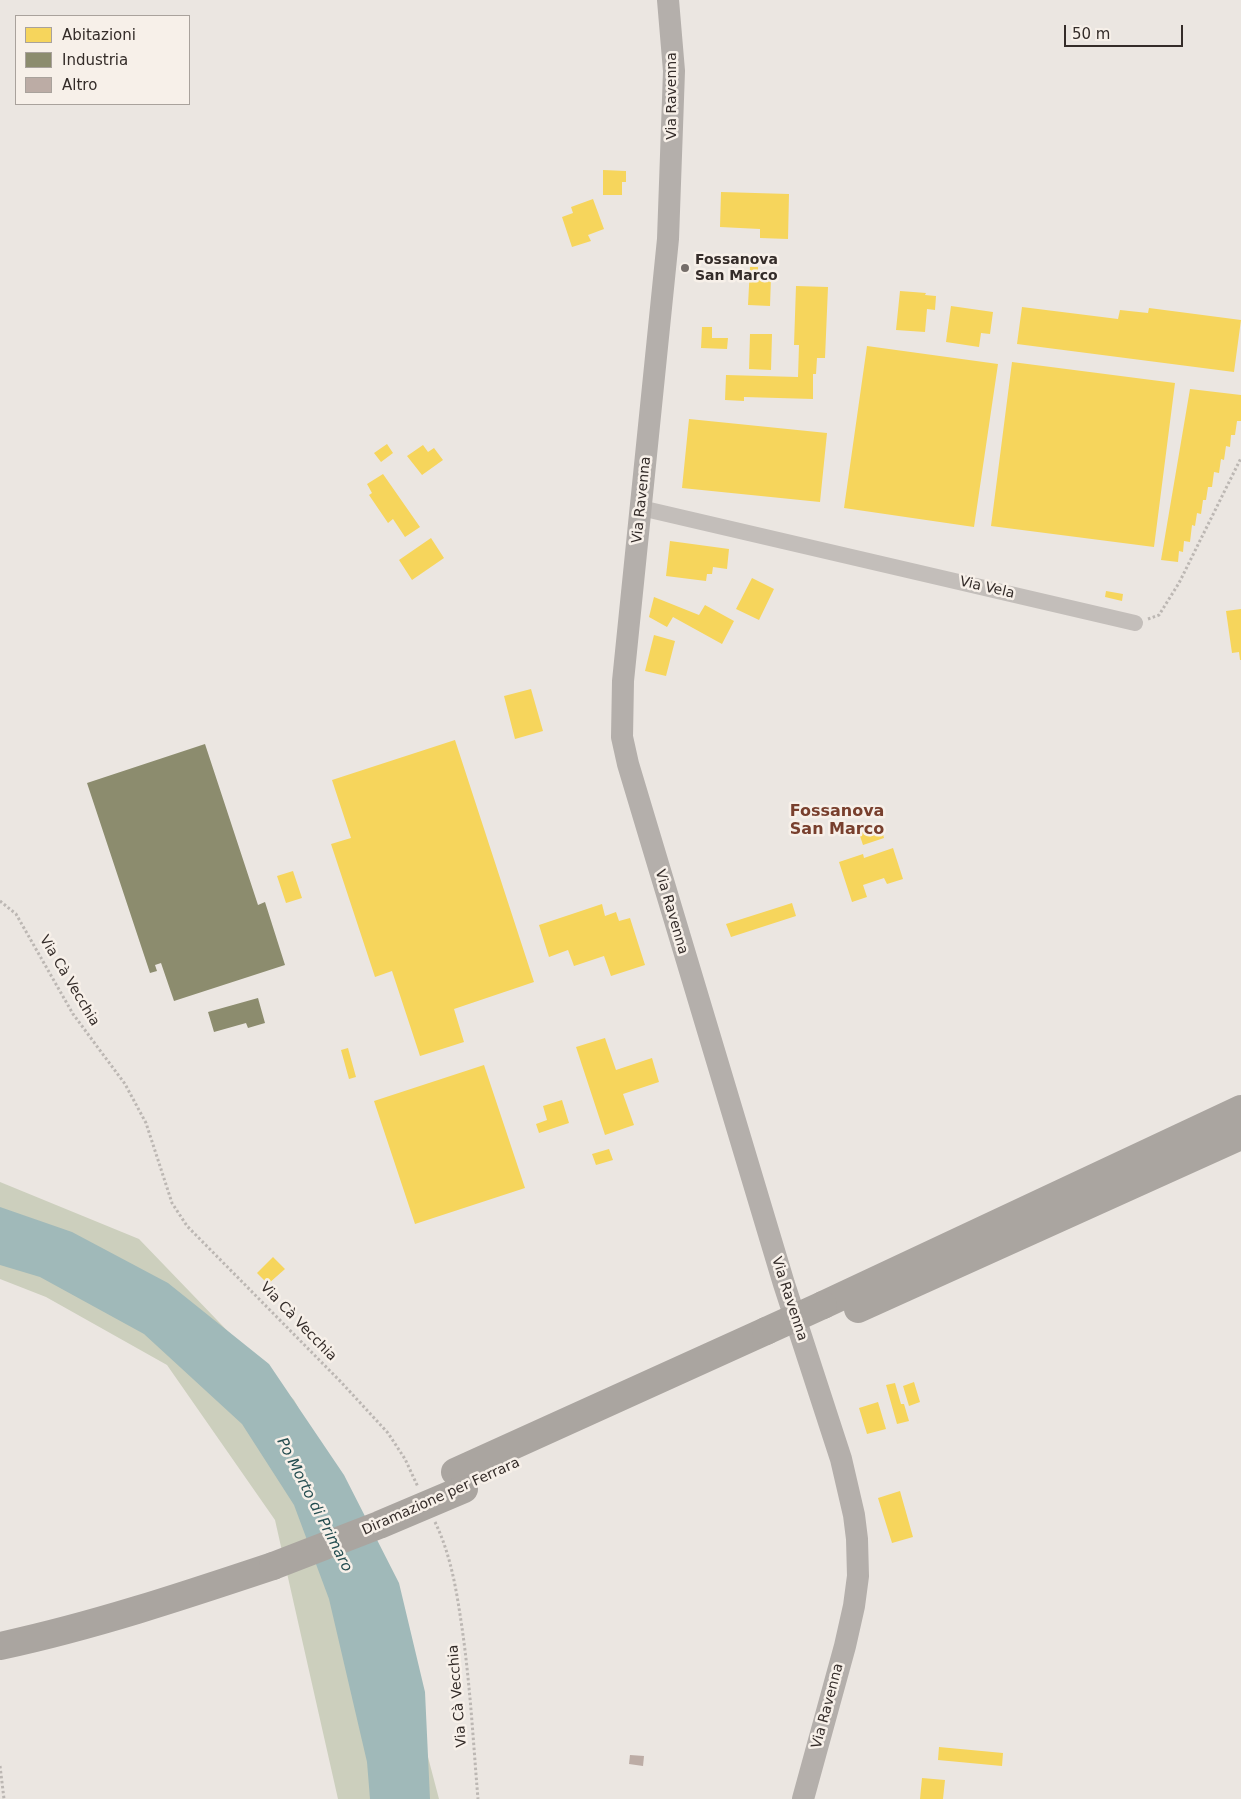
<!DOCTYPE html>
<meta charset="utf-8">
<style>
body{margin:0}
#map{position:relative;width:1241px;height:1799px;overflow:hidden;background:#ebe6e1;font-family:"DejaVu Sans",sans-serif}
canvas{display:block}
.legend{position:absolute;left:15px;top:15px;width:175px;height:90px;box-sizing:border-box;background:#f7f0e9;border:1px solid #a9a29c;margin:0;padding:6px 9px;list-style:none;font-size:15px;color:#342c29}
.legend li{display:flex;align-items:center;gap:10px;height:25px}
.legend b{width:25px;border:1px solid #a9a29c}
.scale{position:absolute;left:1064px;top:25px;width:119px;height:22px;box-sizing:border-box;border:2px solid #342c29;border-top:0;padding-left:6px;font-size:15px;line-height:18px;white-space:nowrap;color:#342c29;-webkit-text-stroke:4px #f7f0e9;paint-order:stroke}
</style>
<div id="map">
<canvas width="1241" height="1799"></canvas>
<ul class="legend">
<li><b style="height:14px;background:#f6d55c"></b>Abitazioni</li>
<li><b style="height:14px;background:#8c8c6e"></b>Industria</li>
<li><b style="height:14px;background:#bcaca5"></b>Altro</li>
</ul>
<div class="scale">50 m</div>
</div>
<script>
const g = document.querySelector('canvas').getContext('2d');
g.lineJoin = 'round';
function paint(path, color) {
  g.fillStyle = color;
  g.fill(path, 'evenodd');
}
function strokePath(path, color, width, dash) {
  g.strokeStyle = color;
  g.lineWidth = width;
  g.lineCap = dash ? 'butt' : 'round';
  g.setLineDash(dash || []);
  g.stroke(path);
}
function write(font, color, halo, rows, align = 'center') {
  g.font = font + ' "DejaVu Sans",sans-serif';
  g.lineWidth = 5;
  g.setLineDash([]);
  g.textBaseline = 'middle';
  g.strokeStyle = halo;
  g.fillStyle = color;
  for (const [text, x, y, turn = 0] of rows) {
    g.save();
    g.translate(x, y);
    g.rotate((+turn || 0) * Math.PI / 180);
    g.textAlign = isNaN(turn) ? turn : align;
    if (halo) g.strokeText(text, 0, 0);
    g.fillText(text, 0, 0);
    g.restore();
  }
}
paint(new Path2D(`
 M0,1182L139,1239L294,1400L371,1540L439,1799H338L275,1520L167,1365L46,1297L0,1279Z`), '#cccfbd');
paint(new Path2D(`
 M0,1207L72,1232L168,1283L269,1364L344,1475L399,1583L425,1692L430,1799H370L367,1762L329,1599L294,1505L242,1424L144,1334L40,1277L0,1265Z`), '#a0b9b9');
paint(new Path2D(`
 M603,170L626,171V182H622V195H603Z
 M721,192L789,194L788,239L760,238V229L720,227Z
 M593,199L604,229L588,235L591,241L572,247L562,217L573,213L571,207Z
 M750,267H758V277H771L770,306L748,305Z
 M796,286L828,287L825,358H817L816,374H813V399L744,397V401L725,400L726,375L798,377L799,345H794Z
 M900,291L926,293L925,295L936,296L935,310L927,309L925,332L896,330Z
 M951,306L993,312L990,334L981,333L979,347L946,342Z
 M1022,307L1118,319L1120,310L1148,313L1149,308L1241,320L1234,372L1017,344Z
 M702,327H712V338H728L727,349L701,348Z
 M750,334H772L771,370L749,369Z
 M867,346L998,364L974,527L844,508Z
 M1012,362L1175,383L1154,547L991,526Z
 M1190,389L1241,395V421H1237L1235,435H1231L1230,447L1226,446L1224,460L1221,459L1219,473L1214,472L1212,487H1208L1206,500H1203L1201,514L1197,513L1195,526L1192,525L1190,542L1184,541L1183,552L1179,551L1178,562L1161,560Z
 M689,419L827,433L820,502L682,488Z
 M387,444L393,453L381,462L374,453Z
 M423,445L428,452L434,448L443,460L422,475L407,456Z
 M383,474L420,527L405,537L393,519L388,523L369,495L372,493L367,484Z
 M431,538L444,558L412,580L399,560Z
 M670,541L729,549L727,569L713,567L712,574H707L706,581L666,576Z
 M752,578L774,589L759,620L736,609Z
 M1106,591L1123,594L1122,601L1105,597Z
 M654,597L699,615L705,605L734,621L722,644L673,617L667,627L649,617Z
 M1241,609V660H1240L1239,652L1232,653L1226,611Z
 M654,635L675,641L666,676L645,671Z
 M531,689L543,731L515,739L504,696Z
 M455,740L534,982L454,1009L464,1042L420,1056L392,971L375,977L331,844L351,838L332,780Z
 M881,826L884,838L863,845L859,833Z
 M893,848L903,879L887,884L884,878L863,885L867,897L852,902L839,862L863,854L864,858Z
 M293,871L302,898L286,903L277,876Z
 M792,903L796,916L731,937L726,924Z
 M602,904L605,916L616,912L619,921L630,918L645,965L611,976L604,956L574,966L568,950L549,957L539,925Z
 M605,1038L616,1070L652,1058L659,1082L623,1094L634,1125L605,1135L576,1047Z
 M348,1048L356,1077L349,1079L341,1050Z
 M484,1065L525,1188L415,1224L374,1101Z
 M562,1100L569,1123L539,1133L536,1124L547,1120L543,1106Z
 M609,1149L613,1160L596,1165L592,1154Z
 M273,1257L285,1269L268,1284L257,1273Z
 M914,1382L920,1402L909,1406L903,1386Z
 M895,1383L901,1404H904L909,1421L897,1424L886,1385Z
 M878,1402L886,1429L867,1434L859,1408Z
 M900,1491L913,1537L892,1543L878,1498Z
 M939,1747L1003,1753L1002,1766L938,1760Z
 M922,1778L945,1780L943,1799H920Z`), '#f6d55c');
paint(new Path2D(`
 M205,744L258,905L265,902L285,965L174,1001L161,963L155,965L157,971L150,973L87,783Z
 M258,998L265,1023L248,1028L246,1023L214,1032L208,1012Z`), '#8c8c6e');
paint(new Path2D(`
 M630,1755L644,1756L643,1766L629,1764Z`), '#bcaca5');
strokePath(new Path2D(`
 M1148,619L1159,615L1179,583L1241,458
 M0,901L16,914L73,1014L125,1084L146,1123L172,1203L187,1226L341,1382L388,1433L405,1459L418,1487
 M435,1522C450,1553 456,1587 461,1621C470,1680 473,1740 478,1799
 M0,1766L4,1799`), '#bcb7b3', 3, [2.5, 2.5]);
strokePath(new Path2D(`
 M641,508L1135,623`), '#c3beba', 16);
strokePath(new Path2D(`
 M668,0L674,71L668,239L623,681L622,737L628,764L784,1284L841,1459L854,1515L857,1539L858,1576L854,1606L845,1646L803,1799`), '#b4afab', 22);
strokePath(new Path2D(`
 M823,1305L1241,1109
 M858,1309L1241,1136
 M455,1472L766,1331
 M0,1646C93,1626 183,1596 273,1566`), '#aaa5a0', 28);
strokePath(new Path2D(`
 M766,1331L823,1305
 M273,1566L379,1525L464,1489`), '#aaa5a0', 28);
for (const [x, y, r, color] of [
 [685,268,5,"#746d69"]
]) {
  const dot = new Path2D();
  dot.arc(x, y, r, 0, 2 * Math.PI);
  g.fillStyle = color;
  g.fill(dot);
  strokePath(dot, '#f7f0e9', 2);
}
write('14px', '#342c29', '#f7f0e9', [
 ["Via Ravenna",672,96,-90],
 ["Via Ravenna",642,500,-84],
 ["Via Vela",987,588,13],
 ["Via Ravenna",671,912,74],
 ["Via Cà Vecchia",69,981,59],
 ["Via Ravenna",789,1299,72],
 ["Via Cà Vecchia",298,1322,46],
 ["Diramazione per Ferrara",441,1497,-24],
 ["Via Cà Vecchia",458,1696,-95],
 ["Via Ravenna",828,1706,-75]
]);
write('bold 14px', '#342c29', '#f7f0e9', [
 ["Fossanova",695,260],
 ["San Marco",695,276]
], 'left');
write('italic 15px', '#244d50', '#f7f0e9', [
 ["Po Morto di Primaro",314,1505,63]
]);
write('bold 16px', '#783f2d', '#f7f0e9', [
 ["Fossanova",837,812],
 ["San Marco",837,830]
]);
</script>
